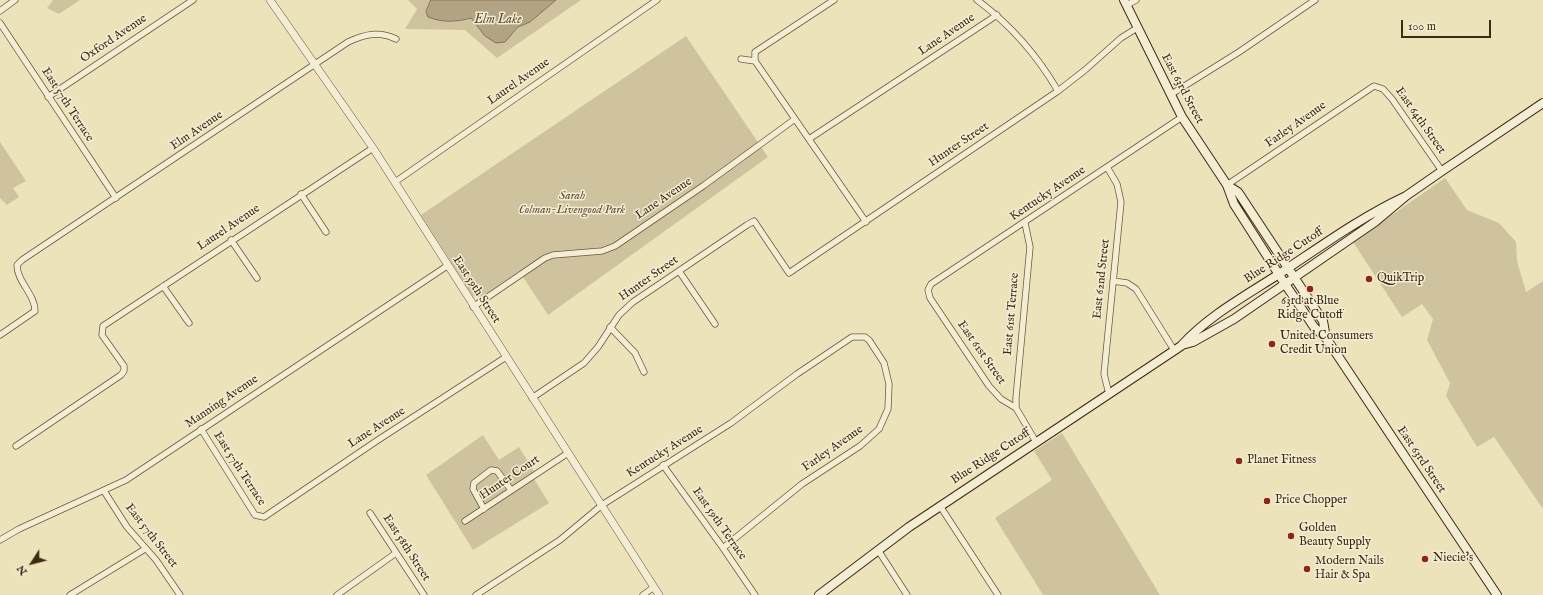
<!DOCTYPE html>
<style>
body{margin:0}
#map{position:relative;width:1543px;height:595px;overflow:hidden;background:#ede3bb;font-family:"IM FELL English",serif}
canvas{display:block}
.north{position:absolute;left:12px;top:543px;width:40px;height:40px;-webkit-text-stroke:3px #f3edd3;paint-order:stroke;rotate:234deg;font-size:11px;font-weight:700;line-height:16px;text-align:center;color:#3e2915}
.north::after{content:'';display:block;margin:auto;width:14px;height:18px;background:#3e2915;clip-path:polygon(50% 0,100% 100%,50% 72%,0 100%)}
.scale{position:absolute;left:1401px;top:20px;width:90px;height:18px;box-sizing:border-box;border:2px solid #3e2915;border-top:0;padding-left:5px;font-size:12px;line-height:14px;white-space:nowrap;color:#3e2915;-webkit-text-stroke:3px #f3edd3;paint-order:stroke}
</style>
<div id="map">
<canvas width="1543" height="595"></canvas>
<div class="north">N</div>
<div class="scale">100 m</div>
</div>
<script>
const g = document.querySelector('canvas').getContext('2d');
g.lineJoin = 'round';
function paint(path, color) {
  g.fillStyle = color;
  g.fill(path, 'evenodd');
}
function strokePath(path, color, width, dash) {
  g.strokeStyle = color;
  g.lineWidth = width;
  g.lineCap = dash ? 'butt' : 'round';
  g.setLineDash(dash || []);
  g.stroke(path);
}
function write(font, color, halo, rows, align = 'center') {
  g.font = font + ' "IM FELL English",serif';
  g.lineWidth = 3;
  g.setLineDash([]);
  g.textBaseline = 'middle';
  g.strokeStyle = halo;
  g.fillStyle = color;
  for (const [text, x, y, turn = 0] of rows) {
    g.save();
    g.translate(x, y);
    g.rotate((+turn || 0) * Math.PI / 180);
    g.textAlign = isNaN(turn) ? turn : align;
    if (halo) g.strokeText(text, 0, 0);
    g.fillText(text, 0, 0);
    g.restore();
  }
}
paint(new Path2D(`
 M53,0H80L59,14L47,8Z
 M408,0H431L426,12C442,24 452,23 471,18L485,36L513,34L518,27L530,22L556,0H581L497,58L465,30L405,29L417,9Z
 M686,36L768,157L548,315L519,271L481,297L473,296L421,215Z
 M0,142L26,181L13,188L19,197L7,205L0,198Z
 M1445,178L1467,210L1499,223L1516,242L1517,261L1526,292L1543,281V509L1494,437L1477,447L1446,396L1450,383L1427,340L1433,319L1422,304L1402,317L1353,242Z
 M1062,433L1160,595H1043L995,518L1052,480L1034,451Z
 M483,435L499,460L519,447L534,471V479L549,503L473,550L426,475Z`), '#cfc39f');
const water = new Path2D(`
 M431,0H556L530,22L518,27L505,42L496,43L485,36L471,18C457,22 443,23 428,17L426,12Z`);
paint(water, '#b2a483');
strokePath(water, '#847357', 1);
const minor = new Path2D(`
 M977,0C1011,25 1037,55 1058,91
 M1127,5L1136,0
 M0,11L15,0
 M0,23L116,198
 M741,59L755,61L866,222
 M755,61V52L834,0
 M1170,95L1239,52L1315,0
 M48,97L193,0
 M809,139L997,15
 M1107,167L1117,184L1121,202L1104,374L1109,394
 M395,182L657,0
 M1227,185L1374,86L1383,89L1392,99L1442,171
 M301,194L326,232
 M231,240L257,278
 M679,271L715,324
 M1113,281L1127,283L1136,289L1174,350
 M163,286L189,323
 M473,307L545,258L553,255L602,251L615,246L703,186L795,119
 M610,327L635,353L644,372
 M0,335L35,311C35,294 17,282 17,265L22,260L348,42C365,34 379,31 396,39
 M532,398L584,363L598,347L619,315L633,302L747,225L754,221L789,273L1058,91L1085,70L1121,38L1137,28
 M1016,408V398L1030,247L1025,223
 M201,429L255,515L264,517L378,440L506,357
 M1036,442L1016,408L1001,399L989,386L930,298L928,290L931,284L1182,117
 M16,446L121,375L124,371V366L102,335L103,326L373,148
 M663,465L723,548L755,595
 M104,491L127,527L156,560L180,595
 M940,506L998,595
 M484,509L473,489L474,483L491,470L497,471L511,490
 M370,513L424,595
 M465,521L568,453
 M0,540L19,529L126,480L447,266
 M878,550L907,595
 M70,595L145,549
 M337,595L396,553
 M476,595L560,540L602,505L731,423L797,374L852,337H865L869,340L884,363L889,384L888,409L879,429L860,446L802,484L723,548
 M643,595L654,587`);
const tertiary = new Path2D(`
 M270,0L373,148L659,595`);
const secondary = new Path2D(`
 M1124,0L1182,117L1227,185L1234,204L1285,284L1314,327L1326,338L1497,595
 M1227,185L1238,192L1323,321L1326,338
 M1182,345L1193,342L1234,319L1375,222L1406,196L1442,171L1543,103
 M819,595L909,527L1181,346C1208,316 1245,296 1279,274C1320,247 1361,217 1406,196`);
strokePath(minor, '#6a583e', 7);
strokePath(tertiary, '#6a583e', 8);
strokePath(secondary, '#3e2915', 10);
strokePath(minor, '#f3edd3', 5.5);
strokePath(tertiary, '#f3edd3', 7);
strokePath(secondary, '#f3edd3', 8);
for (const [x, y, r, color] of [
 [1369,279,4,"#8f2418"],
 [1310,289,4,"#8f2418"],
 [1272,344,4,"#8f2418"],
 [1239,461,4,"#8f2418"],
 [1267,501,4,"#8f2418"],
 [1291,536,4,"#8f2418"],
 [1425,559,4,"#8f2418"],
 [1307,569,4,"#8f2418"]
]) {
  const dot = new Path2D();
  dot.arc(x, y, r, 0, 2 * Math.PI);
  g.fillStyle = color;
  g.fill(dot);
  strokePath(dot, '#f3edd3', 1.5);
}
write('12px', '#3e2915', '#f3edd3', [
 ["Lane Avenue",947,35,-34],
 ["Oxford Avenue",114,39,-34],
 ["Laurel Avenue",519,82,-35],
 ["East 63rd Street",1182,89,62],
 ["East 57th Terrace",67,105,57],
 ["East 64th Street",1420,121,55],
 ["Farley Avenue",1296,125,-35],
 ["Elm Avenue",197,131,-34],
 ["Hunter Street",959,145,-34],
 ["Kentucky Avenue",1048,194,-34],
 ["Lane Avenue",664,199,-34],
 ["Laurel Avenue",229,228,-34],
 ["Blue Ridge Cutoff",1284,256,-33],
 ["Hunter Street",649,279,-35],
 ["East 62nd Street",1102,279,-84],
 ["East 59th Street",476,290,57],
 ["East 61st Terrace",1012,314,-85],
 ["East 61st Street",981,353,55],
 ["Manning Avenue",222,402,-34],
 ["Lane Avenue",377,428,-33],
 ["Farley Avenue",833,449,-35],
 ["Kentucky Avenue",665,452,-32],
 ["Blue Ridge Cutoff",991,457,-33],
 ["East 63rd Street",1421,460,56],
 ["East 57th Terrace",239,469,57],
 ["Hunter Court",510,478,-34],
 ["East 59th Terrace",719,524,55],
 ["East 57th Street",151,536,52],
 ["East 58th Street",406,548,57]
]);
write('italic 12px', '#625038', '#f3edd3', [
 ["Sarah",572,197],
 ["Colman-Livengood Park",572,211]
]);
write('12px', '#3e2915', '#f3edd3', [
 ["QuikTrip",1377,279],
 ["63rd at Blue",1310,302,"center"],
 ["Ridge Cutoff",1310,316,"center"],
 ["United Consumers",1280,337],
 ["Credit Union",1280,351],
 ["Planet Fitness",1247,461],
 ["Price Chopper",1275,501],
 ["Golden",1299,529],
 ["Beauty Supply",1299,543],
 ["Niecie's",1433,559],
 ["Modern Nails",1315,562],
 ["Hair & Spa",1315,576]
], 'left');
write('italic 13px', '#614e36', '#f3edd3', [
 ["Elm Lake",498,20]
]);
</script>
